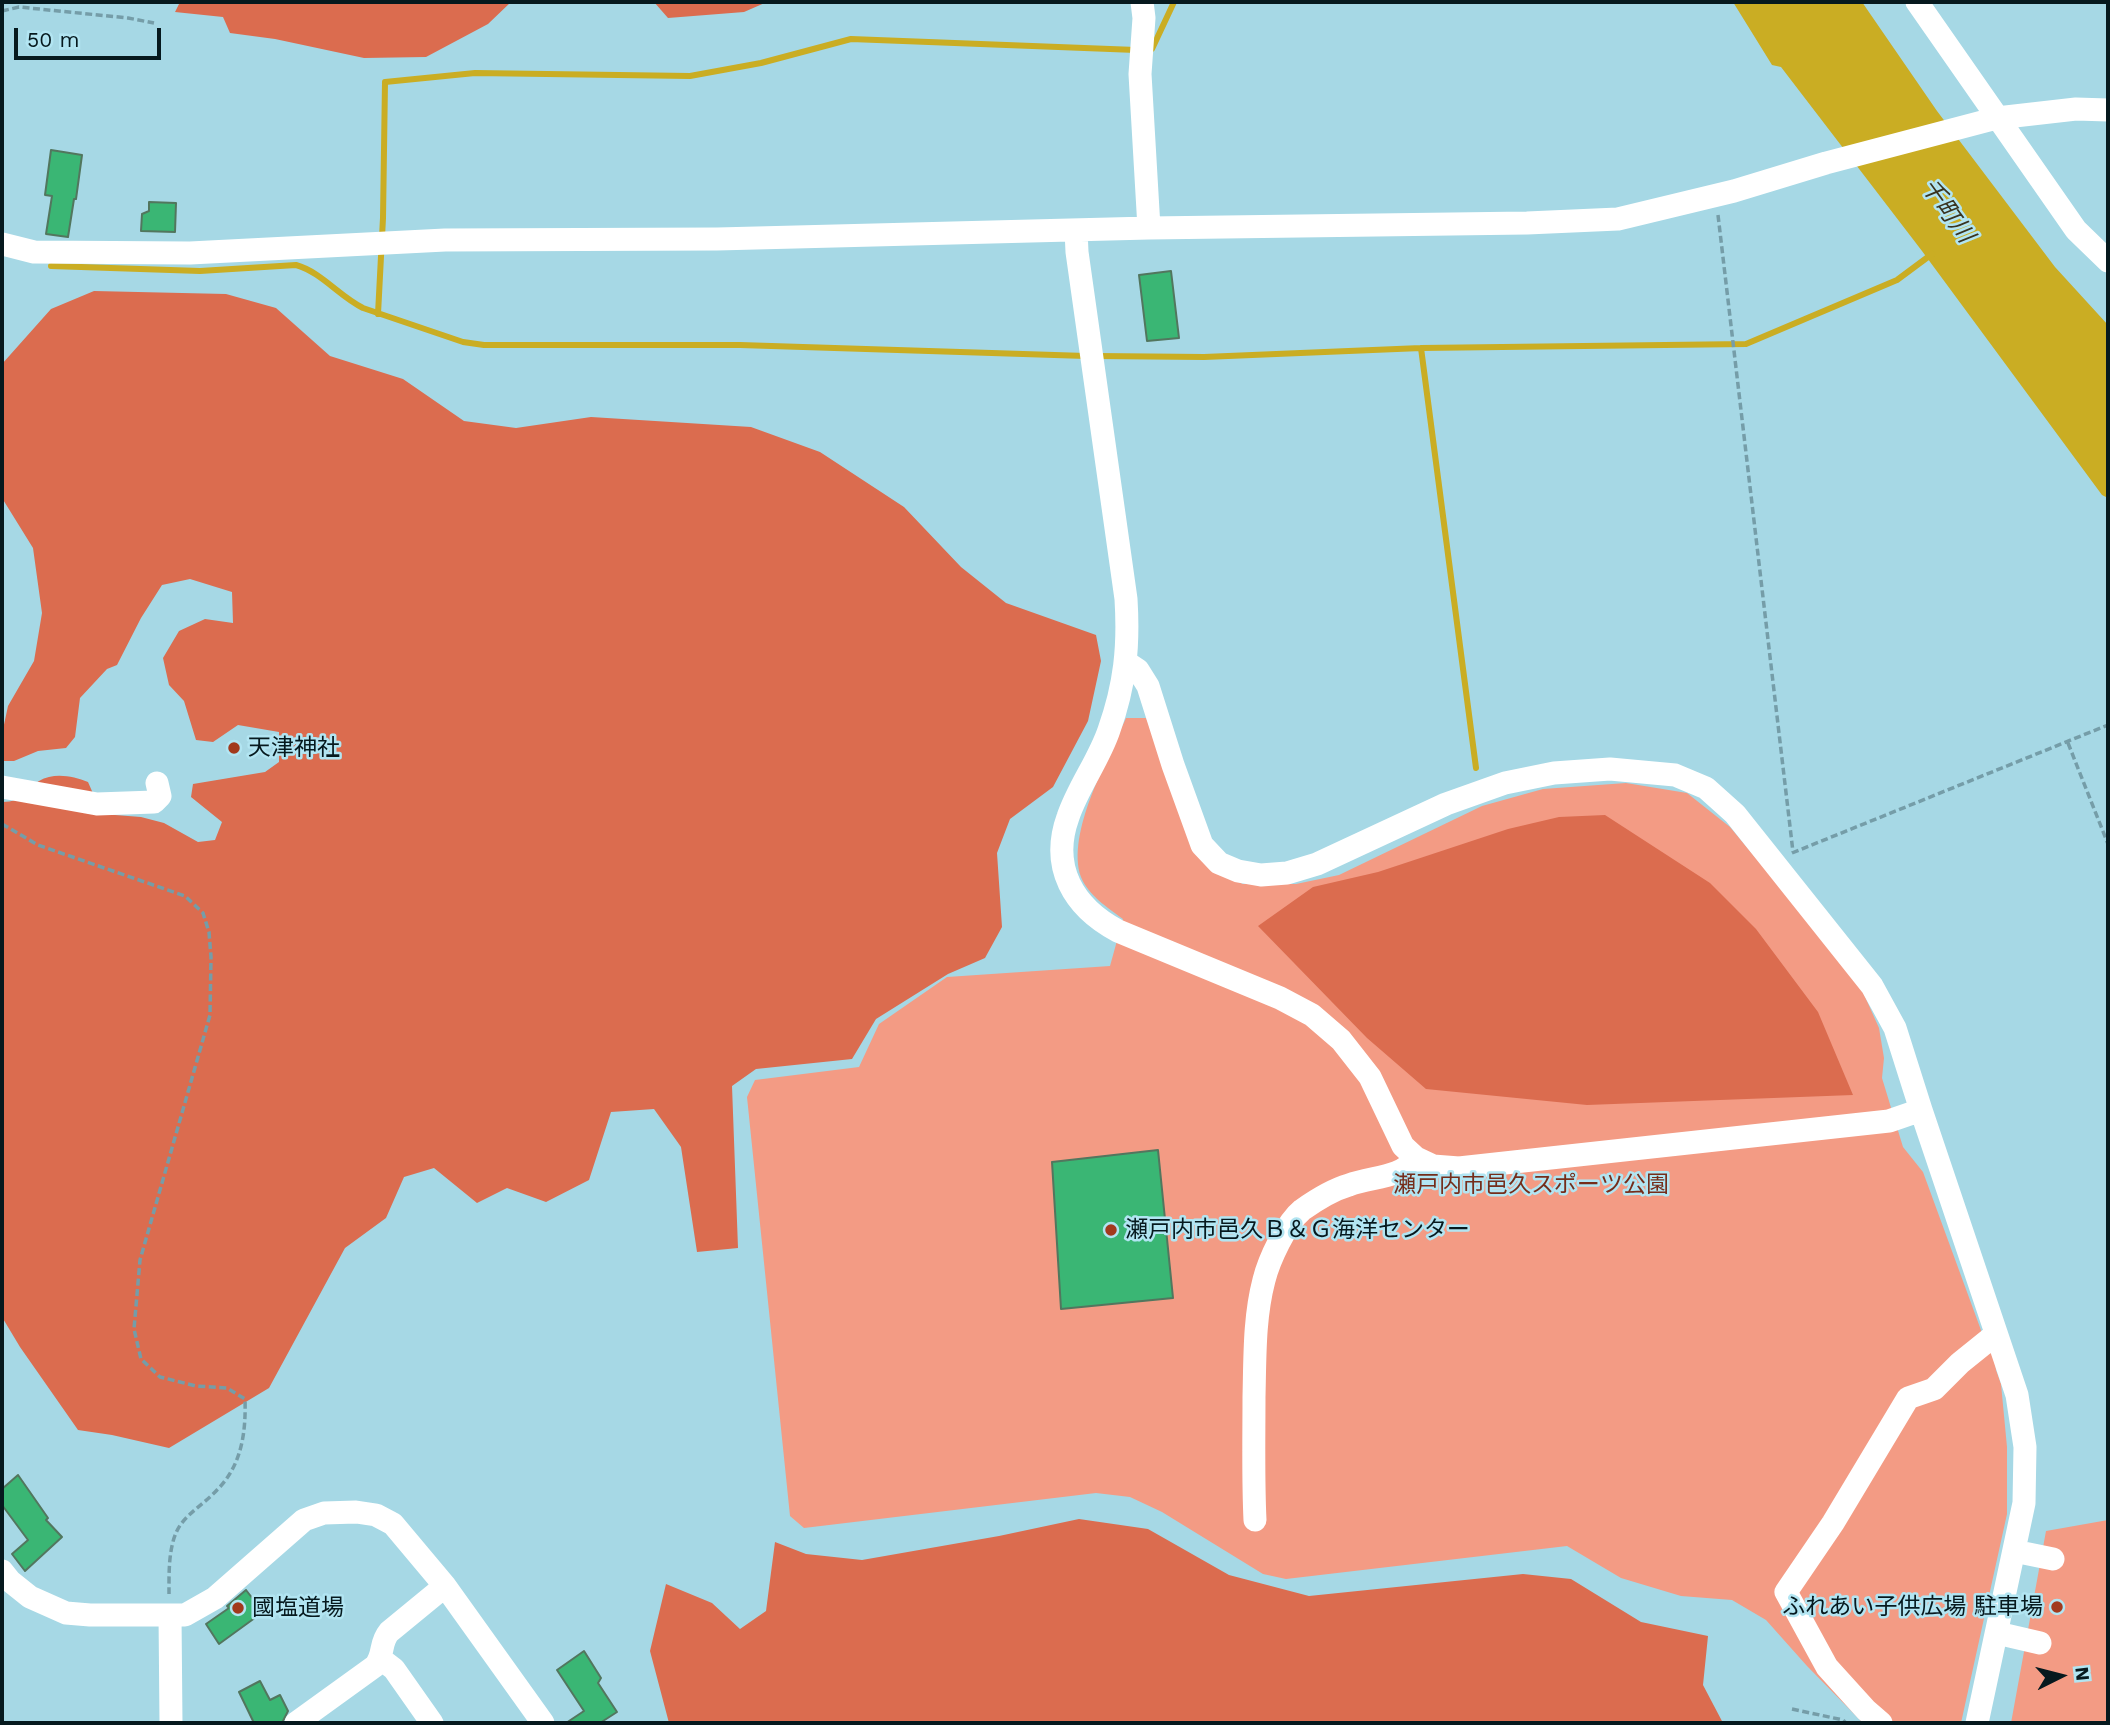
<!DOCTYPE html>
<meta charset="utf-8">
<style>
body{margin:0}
#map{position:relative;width:2110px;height:1725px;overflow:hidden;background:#a6d8e5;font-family:"Work Sans",sans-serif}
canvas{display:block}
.frame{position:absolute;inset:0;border:4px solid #06191e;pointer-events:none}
.north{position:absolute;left:2026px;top:1641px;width:70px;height:70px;-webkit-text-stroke:5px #b2e5f2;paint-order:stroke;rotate:84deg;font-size:19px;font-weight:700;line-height:28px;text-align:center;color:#06191e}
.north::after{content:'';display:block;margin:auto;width:24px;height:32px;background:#06191e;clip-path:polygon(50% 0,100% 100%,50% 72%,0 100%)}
.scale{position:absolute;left:14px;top:28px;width:147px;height:32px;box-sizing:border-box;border:4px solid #06191e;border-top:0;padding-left:9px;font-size:21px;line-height:24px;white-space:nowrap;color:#06191e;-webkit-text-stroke:5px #b2e5f2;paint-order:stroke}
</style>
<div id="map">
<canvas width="2110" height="1725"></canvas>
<div class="frame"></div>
<div class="north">N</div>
<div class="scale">50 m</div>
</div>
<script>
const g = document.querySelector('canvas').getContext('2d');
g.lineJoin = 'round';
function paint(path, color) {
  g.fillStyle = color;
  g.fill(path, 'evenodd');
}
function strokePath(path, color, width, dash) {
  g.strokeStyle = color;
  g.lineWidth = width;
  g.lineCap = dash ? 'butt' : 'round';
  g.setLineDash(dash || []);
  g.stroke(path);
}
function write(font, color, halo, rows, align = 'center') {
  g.font = font + ' "Work Sans","Noto Sans JP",sans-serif';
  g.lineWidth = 5;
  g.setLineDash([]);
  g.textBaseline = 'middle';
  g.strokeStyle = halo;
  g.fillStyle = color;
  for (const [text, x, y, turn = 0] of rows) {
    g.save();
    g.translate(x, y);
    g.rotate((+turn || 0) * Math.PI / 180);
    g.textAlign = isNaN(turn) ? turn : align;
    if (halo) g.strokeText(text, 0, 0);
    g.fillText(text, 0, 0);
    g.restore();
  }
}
paint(new Path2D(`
 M1126,718H1146L1214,871L1243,884H1296L1339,875L1482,806L1543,789L1626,783L1687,793L1730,827L1858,981L1879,1028L1884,1058L1882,1078L1903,1147L1923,1172L1989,1352L1994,1349L1996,1370L2001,1384L2007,1447V1514L1961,1723H1863L1807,1666L1766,1620L1732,1600L1681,1596L1621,1578L1567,1546L1286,1579L1263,1574L1162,1512L1130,1497L1096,1493L804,1528L790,1516L747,1097L755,1080L859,1067L879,1024L947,977L1110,966L1123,919C1108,908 1088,895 1081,877C1066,833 1108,759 1126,718Z
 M2108,1520V1723H2011L2046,1531Z`), '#f39b84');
paint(new Path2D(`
 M180,2H511L488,24L426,57L364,58L275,39L230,33L223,17L175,12Z
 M654,2H767L744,12L668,18Z
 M94,291L226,294L276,308L330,356L403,379L464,421L516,428L591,417L751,427L820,452L904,507L961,567L1006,603L1096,635L1101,661L1088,721L1053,787L1010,819L997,853L1002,927L985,958L948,974L876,1019L852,1059L756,1069L732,1086L738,1248L697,1252L681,1147L654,1109L611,1112L589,1180L546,1202L507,1188L477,1203L434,1168L404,1177L386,1218L345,1248L269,1388L169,1448L112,1435L78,1430L20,1347L2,1317V802C25,802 23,790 39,781C54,772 73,776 88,782L102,814L141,817L164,823L198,842L215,840L222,822L191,797L193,784L265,772L279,762V732L238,725L213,742L196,740L184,701L169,685L163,658L179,631L205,619L233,623L232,592L190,579L162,585L141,618L117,665L107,669L80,698L75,737L66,748L38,751L14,761H2V734L8,706L34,661L42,613L33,548L2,498V364L51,309Z
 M1605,815L1710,883L1756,929L1818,1012L1853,1095L1587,1105L1426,1089L1367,1038L1258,926L1313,887L1378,872L1508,829L1559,817Z
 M1079,1519L1148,1529L1229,1575L1309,1596L1523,1574L1571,1579L1641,1622L1708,1636L1703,1685L1723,1723H669L650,1651L666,1584L712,1603L740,1629L766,1611L775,1542L806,1554L862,1560L999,1536Z`), '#db6c4f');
paint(new Path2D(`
 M1733,2H1862L1937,111L2055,267L2108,325V498L2102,495L1922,251L1781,67L1772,65Z`), '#caad23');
strokePath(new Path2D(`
 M1147,49H1152L1174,2
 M51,266L200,271L296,265C321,272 339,296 363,308L463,342L484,345H740L1086,356
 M378,314L383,218L385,82L475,73L690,76L761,63L851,39L1136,50
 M1421,348L1476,768
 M1097,356L1204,357L1421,348L1746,344L1897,280L1932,254`), '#caad23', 6);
const building = new Path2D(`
 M51,150L82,155L76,199H74L68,237L46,234L52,196L45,195Z
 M149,202L176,203L175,232L141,231L142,214L149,211Z
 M1171,271L1179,338L1147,341L1139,275Z
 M1158,1150L1173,1298L1061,1309L1052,1162Z
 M18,1475L48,1518L46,1520L62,1537L25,1571L12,1554L28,1540L2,1505V1489Z
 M246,1590L263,1612L219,1644L206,1624L229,1608L227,1606Z
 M584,1651L601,1678L598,1683L617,1712L600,1723H566L584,1711L557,1670Z
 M260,1681L270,1700L280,1695L288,1711L282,1723H254L239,1692Z`);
paint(building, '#3ab674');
strokePath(building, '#52765e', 2);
strokePath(new Path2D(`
 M2,11L19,7L128,18L154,23
 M1718,215L1793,852
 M2068,743L2108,844
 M2,824L38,845L185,896L203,913L209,932L211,957L210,1015L140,1260L134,1329L141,1359L160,1377L196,1386L227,1388L245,1399C246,1432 242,1465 217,1490C206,1502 191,1511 181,1524C168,1542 169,1572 169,1594
 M1792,853L2108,725
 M1792,1709L1843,1720L1846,1723`), '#759da8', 3.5, [7, 3.5]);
strokePath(new Path2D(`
 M1142,2L1144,18L1140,74L1149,228
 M1917,2L2076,230L2108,261
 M1076,230L1077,252L1126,599C1129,647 1125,685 1109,730C1099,760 1078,787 1068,817C1050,867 1073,907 1118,931L1280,998L1312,1015L1341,1040L1370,1077L1403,1146L1416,1158L1433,1166L1459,1168L1889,1121L1921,1110L2017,1395L2025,1447L2024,1503L1977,1723
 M2,244L34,252L190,253L445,240L717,239L1149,228L1527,223L1618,219L1734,191L1826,163L1997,118L2076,109L2108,110
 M1126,662L1138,670L1148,686L1173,765L1202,845L1219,863L1238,871L1261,875L1287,873L1317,864L1446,804L1505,783L1554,773L1610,769L1675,775L1706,788L1735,814L1872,986L1895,1028L1921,1110
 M2,787L97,804L154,802L160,796L157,783
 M1255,1520C1253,1479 1254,1438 1254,1397C1255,1358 1254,1318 1264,1280C1269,1260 1286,1223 1302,1210C1316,1200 1332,1190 1349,1185C1373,1176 1400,1179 1416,1158
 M2014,1551L2053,1559
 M2,1571L10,1581L30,1597L66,1613L90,1615H185L215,1598L304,1520L324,1513L356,1512L376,1515L393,1524L445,1586L543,1723
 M170,1615L171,1723
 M1997,1633L2040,1643
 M381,1659L394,1669L432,1723
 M296,1723L375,1666C385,1654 379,1644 389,1632L445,1586
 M1881,1723L1866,1710L1827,1667L1786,1592L1833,1523L1908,1398L1934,1389L1960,1363L1996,1334`), '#fff', 23);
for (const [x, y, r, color] of [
 [234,748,7,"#a23a1d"],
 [1111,1230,7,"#a23a1d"],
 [2057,1607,7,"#a23a1d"],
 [238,1608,7,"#a23a1d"]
]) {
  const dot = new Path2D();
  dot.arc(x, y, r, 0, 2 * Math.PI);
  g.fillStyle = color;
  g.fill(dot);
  strokePath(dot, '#b2e5f2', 2.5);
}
write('23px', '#06191e', '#b2e5f2', [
 ["天津神社",248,748],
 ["瀬戸内市邑久Ｂ＆Ｇ海洋センター",1125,1230],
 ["ふれあい子供広場 駐車場",2043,1607,"right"],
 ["國塩道場",252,1608]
], 'left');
write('23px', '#752d1a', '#b2e5f2', [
 ["瀬戸内市邑久スポーツ公園",1531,1185]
]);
write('italic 24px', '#3a341f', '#b2e5f2', [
 ["千町川",1947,211,54]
]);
</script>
